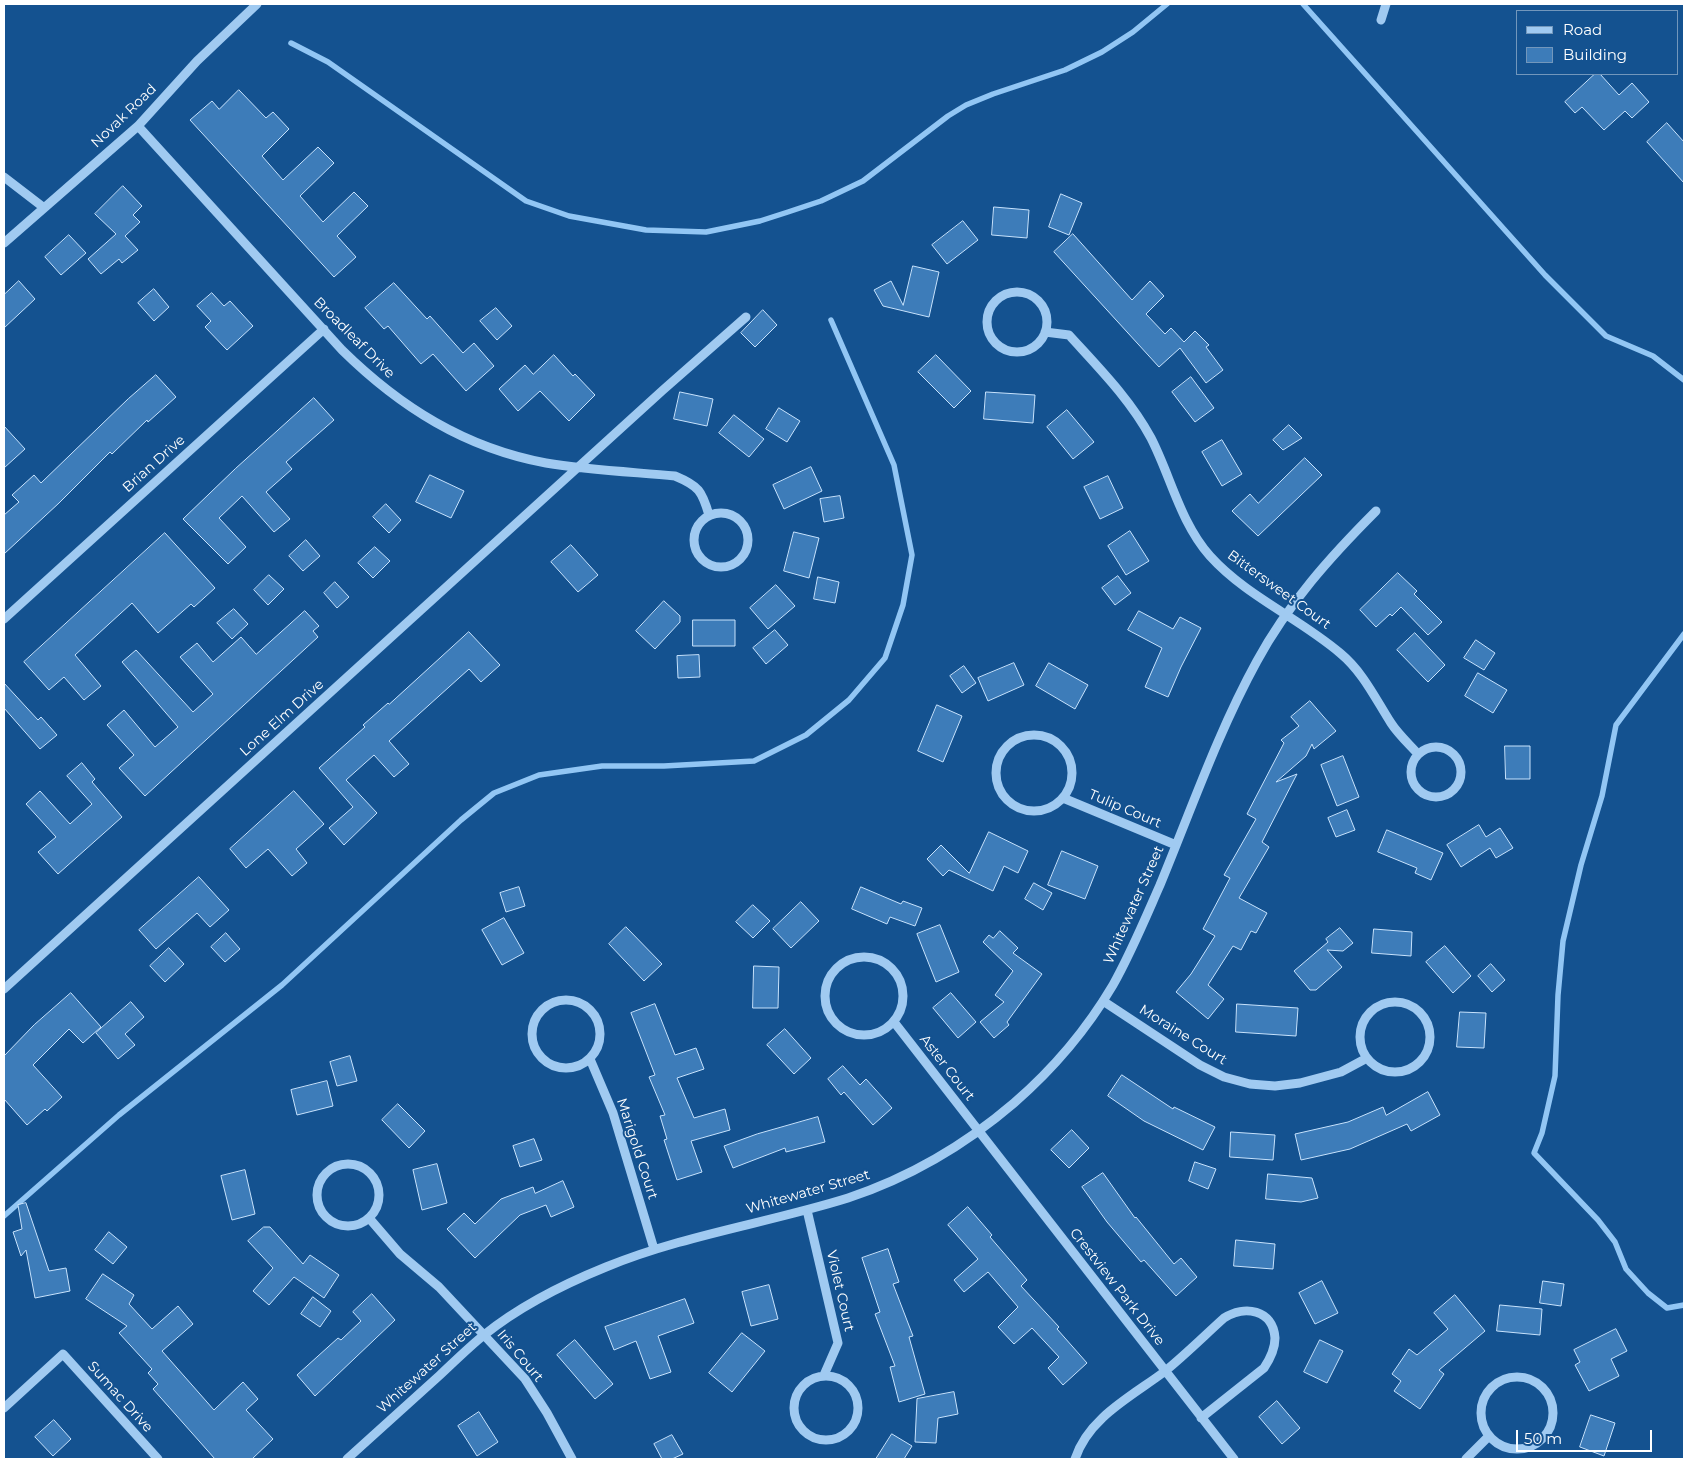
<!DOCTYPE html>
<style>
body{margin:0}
#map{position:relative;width:1688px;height:1463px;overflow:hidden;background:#145290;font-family:Montserrat,sans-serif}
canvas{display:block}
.frame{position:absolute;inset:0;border:5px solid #fff;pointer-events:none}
.legend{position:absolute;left:1516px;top:10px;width:162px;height:65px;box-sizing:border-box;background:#145290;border:1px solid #7297bc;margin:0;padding:6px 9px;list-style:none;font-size:15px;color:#fff}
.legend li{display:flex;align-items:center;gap:10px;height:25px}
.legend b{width:25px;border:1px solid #7297bc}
.scale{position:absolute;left:1516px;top:1430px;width:136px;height:22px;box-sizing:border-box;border:2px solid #fff;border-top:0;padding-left:6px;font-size:15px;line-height:18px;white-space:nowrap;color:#fff;-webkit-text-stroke:4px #145290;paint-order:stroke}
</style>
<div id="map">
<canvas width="1688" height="1463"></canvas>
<div class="frame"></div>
<ul class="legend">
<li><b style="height:6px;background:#a0caf1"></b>Road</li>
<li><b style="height:14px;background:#3d7cb9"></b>Building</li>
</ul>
<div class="scale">50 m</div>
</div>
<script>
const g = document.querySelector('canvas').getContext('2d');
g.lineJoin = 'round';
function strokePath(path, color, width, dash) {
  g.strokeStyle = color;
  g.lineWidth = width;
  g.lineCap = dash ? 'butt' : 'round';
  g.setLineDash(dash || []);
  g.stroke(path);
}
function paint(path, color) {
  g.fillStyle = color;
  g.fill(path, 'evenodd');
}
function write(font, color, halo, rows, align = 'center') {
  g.font = font + ' Montserrat,sans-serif';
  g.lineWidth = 4;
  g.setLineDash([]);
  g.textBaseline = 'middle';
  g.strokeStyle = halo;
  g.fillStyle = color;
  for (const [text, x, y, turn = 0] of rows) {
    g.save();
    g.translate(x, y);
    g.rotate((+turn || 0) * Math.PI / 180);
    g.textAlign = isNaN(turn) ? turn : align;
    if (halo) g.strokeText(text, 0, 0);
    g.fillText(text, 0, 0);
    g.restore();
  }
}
strokePath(new Path2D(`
 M1303,4L1545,275L1606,336L1653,356L1684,380
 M291,43L328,62L526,201L569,216L646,230L706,232L760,221L788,212L821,201L863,181L948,116L966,105L993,94L1065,70L1102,52L1133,32L1167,4
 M1684,634L1616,725L1602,796L1581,865L1563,941L1558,995L1555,1076L1542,1133L1534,1153L1598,1220L1615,1242L1626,1269L1648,1293L1667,1308L1684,1305
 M4,1216L119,1115L282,985L461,820L494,793L539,775L602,766H664L754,761L806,735L849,700L885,658L903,605L912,555L894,465L831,320`), '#92c6f4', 5.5);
const building = new Path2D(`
 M1595,74H1600L1619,95L1632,83L1649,102L1632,118L1625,111L1604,130L1582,107L1575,113L1565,102Z
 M239,90L266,118L273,112L289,129L262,156L283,180L318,147L334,163L300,196L323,222L354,192L368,206L337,236L356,257L334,277L190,120L212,101L219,109Z
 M1667,123L1684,142V183L1647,142Z
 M123,186L142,206L133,215L140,222L125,236L138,250L122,263L119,259L101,274L88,259L116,234L95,214Z
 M1061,194L1082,203L1069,235L1049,227Z
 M994,207L1029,210L1027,238L992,235Z
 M963,221L978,240L947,264L932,245Z
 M1073,234L1132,300L1150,281L1164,296L1146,314L1165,334L1171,328L1184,342L1195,331L1209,345L1206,347L1223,370L1206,383L1180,348L1159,367L1054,252Z
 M69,235L86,253L61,275L45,257Z
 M913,266L939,272L929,317L883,306L874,290L891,281L903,305Z
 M19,281L35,299L4,328V295Z
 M394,283L427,319L430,316L463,353L474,343L494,366L466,391L433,354L421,364L388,326L384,329L365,308Z
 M154,289L169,307L154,321L138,303Z
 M212,293L224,306L230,301L253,326L227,350L205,327L211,321L197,306Z
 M496,308L512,326L497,340L480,321Z
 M763,310L777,325L755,347L741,333Z
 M554,355L573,376L575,374L595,395L569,421L540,391L518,411L499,389L525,365L533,374Z
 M936,355L971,391L954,408L918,372Z
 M156,375L176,397L148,422L147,420L112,454L110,452L59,503L4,554V515L19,502L12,495L34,475L41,483L128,399Z
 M1191,377L1214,408L1195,422L1172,392Z
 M680,392L713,399L707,426L674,419Z
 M986,392L1035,395L1033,423L984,419Z
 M314,398L334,420L286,462L292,469L266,492L290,519L274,532L242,496L219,518L246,547L228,564L183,519L235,469Z
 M779,408L800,421L787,442L766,429Z
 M1067,410L1094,442L1073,459L1047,427Z
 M734,415L764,439L749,457L719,433Z
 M1289,425L1302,438L1283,450L1273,440Z
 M4,426L25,449L4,468Z
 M1222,440L1242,474L1222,486L1202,452Z
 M1305,458L1322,475L1258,536L1232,511L1250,494L1258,503Z
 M811,467L822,491L784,509L773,485Z
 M430,475L464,491L451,518L416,502Z
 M1108,476L1123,508L1100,519L1084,487Z
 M840,496L844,518L824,522L820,499Z
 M386,504L401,520L389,533L373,517Z
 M1130,531L1149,561L1126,575L1108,546Z
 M794,532L819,538L809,578L784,571Z
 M165,533L215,588L194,607L191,604L158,633L132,603L75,655L101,686L84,700L64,677L49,690L24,662Z
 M306,540L320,556L303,571L289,556Z
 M571,545L598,575L578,592L551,562Z
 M375,547L390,561L373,578L358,563Z
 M1398,573L1417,591L1414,594L1442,622L1428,635L1401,607L1392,616L1390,614L1376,627L1360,610Z
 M269,575L284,589L268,605L254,590Z
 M1118,576L1131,593L1115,605L1102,588Z
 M818,577L839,582L835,603L814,599Z
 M335,582L349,597L337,608L324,593Z
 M776,585L795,606L768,629L750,608Z
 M664,601L680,616V622L655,649L636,631Z
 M234,609L248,624L232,639L217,623Z
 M305,611L319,626L313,631L318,637L145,796L119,768L134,755L107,725L124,710L155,747L178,727L122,662L136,650L193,712L213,694L180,657L197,643L213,662L241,637L256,654Z
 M1139,611L1173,629L1180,617L1201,628L1181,667L1168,697L1145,687L1162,648L1128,630Z
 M693,620H735V646H693Z
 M775,630L788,645L766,664L753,648Z
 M469,632L500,665L481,682L469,669L389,741L409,764L394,777L374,755L346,780L377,813L344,845L329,828L353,807L319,768L365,727L363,725L388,703L389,704Z
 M1415,633L1445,665L1428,682L1397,650Z
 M1476,640L1495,653L1484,670L1464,658Z
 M699,655L700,677L678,678L677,656Z
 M1014,663L1024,685L988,701L978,678Z
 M1049,663L1088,685L1075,709L1036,686Z
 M964,666L976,683L962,693L950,676Z
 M1478,673L1507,690L1493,713L1465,696Z
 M4,683L38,720L41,717L57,735L40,749L4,708Z
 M1310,701L1336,731L1314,749L1312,744L1306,756L1276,782L1297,774L1262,842L1269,847L1239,898L1267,913L1256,933L1251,931L1241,950L1233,946L1208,985L1224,999L1208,1019L1176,992L1191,974L1215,936L1203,929L1230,878L1224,875L1256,819L1247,814L1284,743L1281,740L1299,726L1291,717Z
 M937,705L962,716L943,762L918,751Z
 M1505,746H1530V779H1506Z
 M1343,756L1359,797L1337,806L1321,765Z
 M82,763L95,779L92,782L122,817L58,874L38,852L56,837L26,804L40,791L70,824L92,804L67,776Z
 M294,791L324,824L296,849L307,863L292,876L268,849L246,868L230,849Z
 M1347,810L1355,830L1336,837L1328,818Z
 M1479,825L1486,837L1500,828L1513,848L1496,858L1490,848L1461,867L1447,845Z
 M1387,830L1443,853L1431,880L1415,873L1417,868L1378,852Z
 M989,832L1028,851L1018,873L1004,866L993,891L949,870L943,876L927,859L941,845L969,873Z
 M1062,851L1098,866L1085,899L1048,885Z
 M199,877L229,910L210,927L197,913L156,949L139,930Z
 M1034,883L1052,893L1043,910L1025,899Z
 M519,887L525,906L506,912L500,893Z
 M861,887L901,904L903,901L922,908L915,926L890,917L887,924L852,909Z
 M801,902L819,921L791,948L773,929Z
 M753,905L770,921L753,938L736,922Z
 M504,918L524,953L502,965L482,930Z
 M940,925L959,972L936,982L917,934Z
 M626,927L662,964L644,981L609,944Z
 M1340,928L1353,943L1343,951L1327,950L1342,967L1316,990H1310L1294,971L1328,942L1326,939Z
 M1374,929L1412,932L1411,956L1372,953Z
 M1000,931L1018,948L1013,953L1042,974L1007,1022L1009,1025L994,1038L980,1022L1004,1002L995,995L1013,971L983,942L989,935L993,938Z
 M226,933L240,949L225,962L211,947Z
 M1445,946L1471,976L1453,993L1426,962Z
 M169,948L184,964L165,982L150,966Z
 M1491,964L1505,980L1492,992L1478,976Z
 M754,966L779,967L778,1008H753Z
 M71,993L101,1027L83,1043L69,1029L33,1065L62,1097L47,1111L45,1109L27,1125L4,1099V1056L34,1025Z
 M951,993L976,1022L958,1038L933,1008Z
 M131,1002L144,1017L125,1034L135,1045L118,1059L96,1033Z
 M655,1004L675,1055L696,1048L704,1069L677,1078L694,1118L725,1109L730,1130L691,1141L702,1172L677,1180L664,1140L667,1139L660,1116L665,1115L649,1077L655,1075L631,1013Z
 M1237,1004L1298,1008L1296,1036L1236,1032Z
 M1460,1012L1486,1013L1484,1048L1457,1047Z
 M785,1029L811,1058L794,1074L767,1045Z
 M350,1056L357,1081L337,1086L330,1062Z
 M843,1066L860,1085L866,1079L892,1108L873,1125L844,1092L841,1095L828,1079Z
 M1122,1075L1173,1109L1174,1107L1215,1127L1203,1150L1144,1121L1108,1096Z
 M327,1081L333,1106L297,1115L291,1090Z
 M1428,1092L1440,1115L1411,1131L1407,1124L1350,1149L1301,1160L1295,1134L1348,1122L1383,1107L1386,1115Z
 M398,1104L425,1131L409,1148L382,1120Z
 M818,1117L825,1142L786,1152L785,1148L733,1168L724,1146L757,1134Z
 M1072,1130L1089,1148L1069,1168L1051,1150Z
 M1231,1132L1275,1135L1273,1160L1230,1157Z
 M534,1139L542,1160L520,1167L513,1146Z
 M1195,1162L1216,1169L1208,1189L1189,1181Z
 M437,1164L447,1203L422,1210L413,1170Z
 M245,1170L255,1214L232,1220L221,1176Z
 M1103,1173L1135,1218L1136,1217L1174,1264L1181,1258L1197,1277L1176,1296L1144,1260L1141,1262L1107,1222L1082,1187Z
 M1268,1174L1312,1178L1318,1198L1301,1202L1266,1199Z
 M563,1181L574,1207L551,1217L546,1205L520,1215L475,1258L447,1229L464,1213L475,1224L501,1199L533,1187L535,1193Z
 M26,1203L49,1271L66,1268L70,1291L35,1298L26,1250L21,1256L13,1232L22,1229L18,1205Z
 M968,1207L992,1235L990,1237L1027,1280L1021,1286L1059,1327L1057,1329L1087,1363L1063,1385L1048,1368L1059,1357L1032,1328L1014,1344L998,1327L1018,1307L988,1272L964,1292L954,1280L978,1259L948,1225Z
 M264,1227H270L303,1264L310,1255L339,1275L324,1298L294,1277L269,1305L253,1291L273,1268L248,1241Z
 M109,1232L127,1247L113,1264L95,1250Z
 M1236,1240L1275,1244L1273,1269L1234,1266Z
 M888,1249L899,1282L893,1284L913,1336L909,1337L925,1394L899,1402L890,1367L895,1366L875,1314L880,1312L862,1258Z
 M103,1274L134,1295L129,1304L152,1329L178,1306L193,1324L162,1351L214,1410L243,1382L258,1399L246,1410L273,1439L252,1459H215L153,1389L158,1384L148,1373L152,1369L119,1333L127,1326L86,1299Z
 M1322,1281L1338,1313L1315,1324L1299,1293Z
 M1543,1281L1564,1284L1561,1306L1540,1303Z
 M769,1285L778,1319L751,1326L742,1292Z
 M372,1294L395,1320L315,1396L297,1375L338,1338L341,1340L361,1321L353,1312Z
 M1455,1295L1485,1331L1439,1370L1444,1374L1420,1409L1394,1391L1401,1381L1392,1374L1409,1349L1417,1355L1448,1329L1434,1313Z
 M313,1297L331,1311L320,1327L301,1314Z
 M685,1299L694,1323L658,1336L671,1372L650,1379L636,1341L614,1350L605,1327Z
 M1500,1305L1542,1309L1540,1335L1497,1331Z
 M1616,1329L1627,1351L1611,1359L1619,1376L1589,1391L1575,1365L1580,1362L1574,1350Z
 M742,1333L765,1351L732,1392L709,1373Z
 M575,1340L613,1384L595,1399L557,1355Z
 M1320,1340L1343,1351L1327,1383L1304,1372Z
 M954,1392L958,1414L938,1418L936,1443L915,1442L917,1399Z
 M1277,1401L1300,1428L1282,1444L1259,1417Z
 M479,1412L498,1442L477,1456L458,1426Z
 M1591,1415L1615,1423L1604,1456L1580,1447Z
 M54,1420L71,1439L53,1456L35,1437Z
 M892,1434L912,1446L904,1459H876Z
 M672,1435L683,1454L672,1459H662L654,1444Z`);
paint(building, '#3d7cb9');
strokePath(building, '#c7e2fc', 1);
strokePath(new Path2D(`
 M1381,20L1386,4
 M138,126L342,350C400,407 465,448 546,463C588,470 632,472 675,476C699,486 702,491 709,515
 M4,177L43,207
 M4,243L138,126L197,61L257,4
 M987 322a30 30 0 1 1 60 0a30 30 0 1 1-60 0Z
 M1045,332L1069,335C1098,367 1130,399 1151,438C1171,477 1180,522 1210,556C1246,596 1299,618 1340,653C1363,672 1375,698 1391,723C1398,734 1409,744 1418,754
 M694 540a27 27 0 1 1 54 0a27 27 0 1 1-54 0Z
 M4,619L324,329
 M996 773a38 38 0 1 1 76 0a38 38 0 1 1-76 0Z
 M1411 772a25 25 0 1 1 50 0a25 25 0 1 1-50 0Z
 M1063,798L1176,845
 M825 996a39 39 0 1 1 78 0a39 39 0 1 1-78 0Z
 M4,989L663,390L746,317
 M532 1034a34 34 0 1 1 68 0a34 34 0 1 1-68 0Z
 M1103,1001L1200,1065L1224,1077L1250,1084L1275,1086L1300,1083L1341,1072L1367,1058
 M1360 1037a35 35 0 1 1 70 0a35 35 0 1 1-70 0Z
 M894,1022L1234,1459
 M590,1059L613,1113L654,1249
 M317 1195a31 31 0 1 1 62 0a31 31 0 1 1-62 0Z
 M807,1210L838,1343L824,1375
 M369,1218L400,1254L439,1287L525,1379L547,1413L572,1459
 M794 1408a32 32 0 1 1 64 0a32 32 0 1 1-64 0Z
 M1481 1413a36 36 0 1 1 72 0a36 36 0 1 1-72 0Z
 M4,1408L63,1354L158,1459
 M347,1459C378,1431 409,1403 440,1375C455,1361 469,1347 484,1335C520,1306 564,1284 606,1267C684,1235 768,1223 848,1198C908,1178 965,1145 1014,1103C1052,1070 1087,1029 1113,985C1131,953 1145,919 1160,885C1191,810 1218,732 1257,661C1288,604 1330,557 1376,511
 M1075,1459C1088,1418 1132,1396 1164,1372C1185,1355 1204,1336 1224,1318C1244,1305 1273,1309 1275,1338C1275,1349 1270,1359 1264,1368L1201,1418
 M1466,1459L1489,1436`), '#a0caf1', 9);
write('14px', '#fff', '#145290', [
 ["Novak Road",124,116,-44],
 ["Broadleaf Drive",354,338,45],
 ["Brian Drive",154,464,-42],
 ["Bittersweet Court",1279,590,36],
 ["Lone Elm Drive",282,718,-42],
 ["Tulip Court",1125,809,23],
 ["Whitewater Street",1134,905,-66],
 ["Moraine Court",1183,1035,32],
 ["Aster Court",947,1068,52],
 ["Marigold Court",637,1149,72],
 ["Whitewater Street",808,1192,-16],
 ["Crestview Park Drive",1117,1287,52],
 ["Violet Court",840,1291,77],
 ["Iris Court",520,1356,50],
 ["Whitewater Street",427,1368,-42],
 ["Sumac Drive",120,1397,48]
]);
</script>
